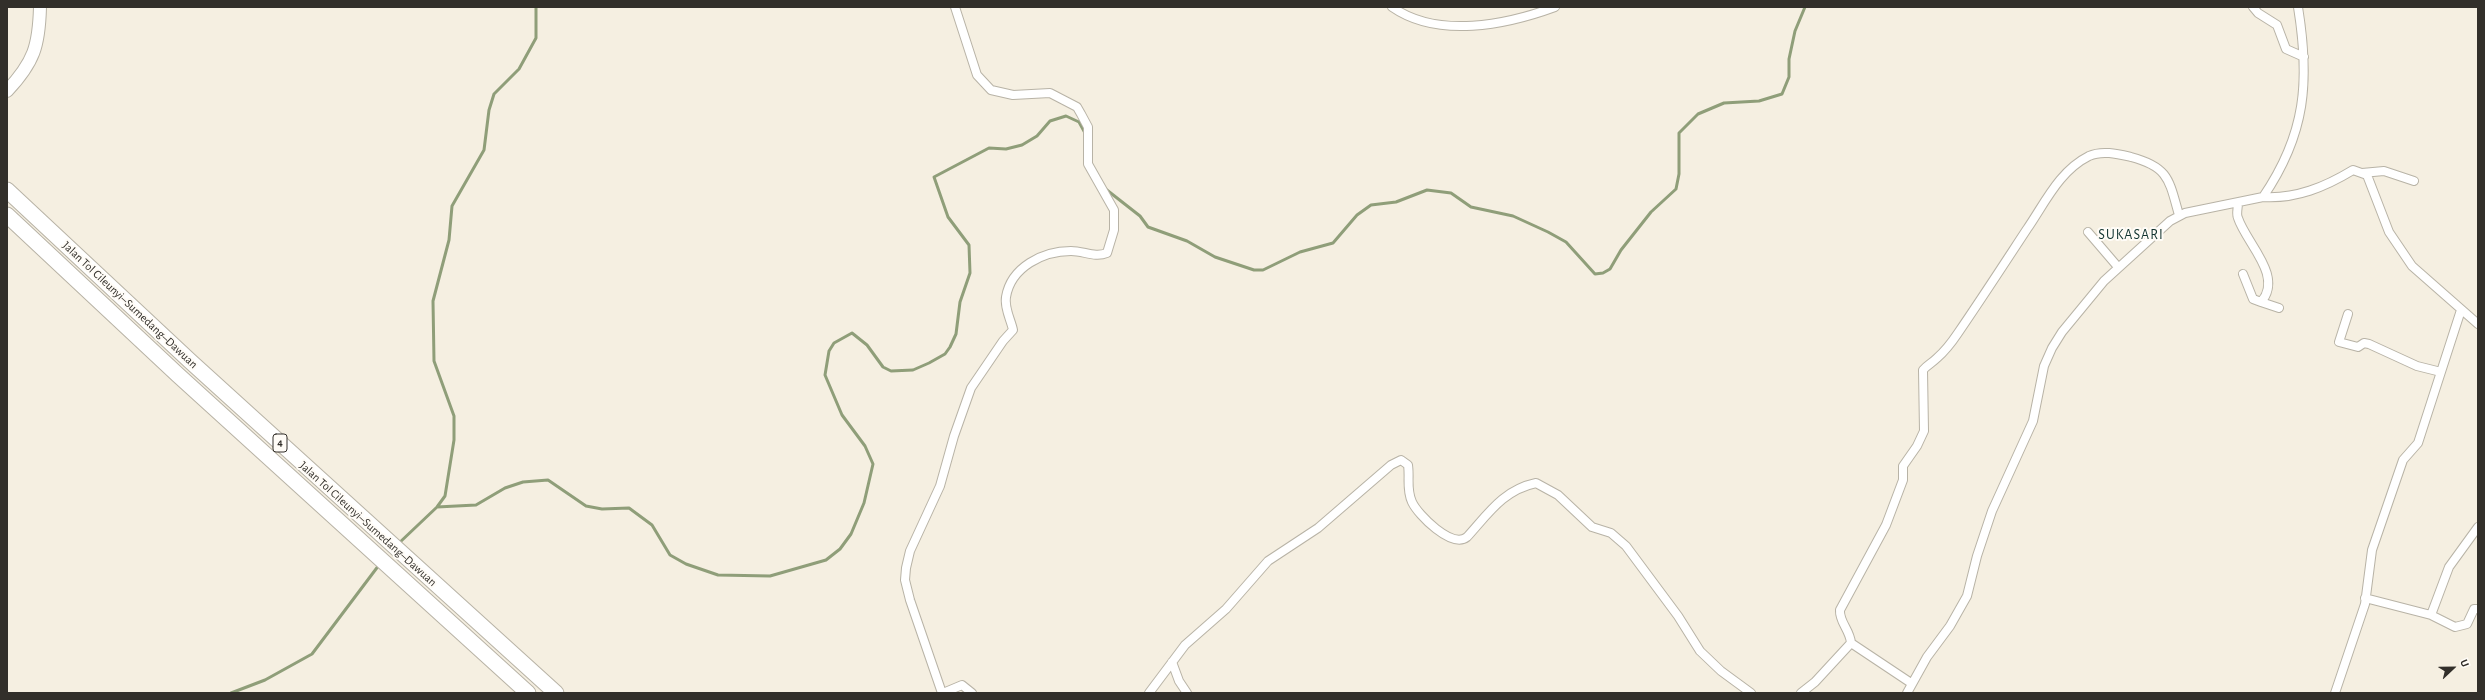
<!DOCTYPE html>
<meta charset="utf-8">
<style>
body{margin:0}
#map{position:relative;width:2485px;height:700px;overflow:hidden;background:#f5efe1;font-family:"Alegreya Sans",sans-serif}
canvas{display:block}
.frame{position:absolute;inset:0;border:8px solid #322f2a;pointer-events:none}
.north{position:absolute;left:2433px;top:648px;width:40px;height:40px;-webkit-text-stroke:3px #fffcf7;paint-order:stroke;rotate:68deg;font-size:11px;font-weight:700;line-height:16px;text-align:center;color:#322f2a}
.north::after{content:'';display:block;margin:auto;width:14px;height:18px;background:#322f2a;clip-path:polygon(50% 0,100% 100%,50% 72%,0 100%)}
</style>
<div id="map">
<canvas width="2485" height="700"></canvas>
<div class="frame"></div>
<div class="north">U</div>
</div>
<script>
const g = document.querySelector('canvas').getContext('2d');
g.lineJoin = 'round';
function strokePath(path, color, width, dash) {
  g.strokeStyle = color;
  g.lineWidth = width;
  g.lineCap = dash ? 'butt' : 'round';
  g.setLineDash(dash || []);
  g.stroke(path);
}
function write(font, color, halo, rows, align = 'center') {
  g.font = font + ' "Alegreya Sans",sans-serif';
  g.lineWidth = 4;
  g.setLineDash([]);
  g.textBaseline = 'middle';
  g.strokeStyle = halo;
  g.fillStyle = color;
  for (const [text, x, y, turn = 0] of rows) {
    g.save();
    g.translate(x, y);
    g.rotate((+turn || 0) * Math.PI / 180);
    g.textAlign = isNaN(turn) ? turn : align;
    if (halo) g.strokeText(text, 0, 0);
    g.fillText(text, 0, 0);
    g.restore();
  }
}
strokePath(new Path2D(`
 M1103,187L1140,216L1148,227L1187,241L1215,257L1254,270H1263L1300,252L1333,243L1357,215L1371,205L1396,202L1427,190L1451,193L1471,207L1513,216L1548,232L1566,242L1595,274L1603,273L1610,269L1621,250L1651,212L1676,189L1679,174V133L1698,114L1724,103L1759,101L1782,94L1789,77V59L1795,31L1805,7
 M437,507L476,505L505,488L523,482L548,480L586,506L602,509L629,508L652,525L670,555L686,564L718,575L770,576L826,560L840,549L851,534L864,503L873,464L865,446L842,415L825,375L829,351L834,343L852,333L867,345L883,367L891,371L913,370L929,363L945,354L950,347L956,334L960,302L970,273L969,245L948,217L934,177L989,148L1006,149L1022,145L1037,136L1050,121L1066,116L1079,122L1085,133
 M398,544L437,507L445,496L454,440V416L434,361L433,301L449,240L452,206L484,150L489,110L494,94L519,69L536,38V7
 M231,693L265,680L312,654L379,565`), '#8f9e79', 3);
const street = new Path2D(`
 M1392,7C1438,39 1506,25 1555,7
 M2253,7L2258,13L2277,25L2286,49L2304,57
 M2362,173L2384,171L2414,181
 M2263,197C2296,199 2325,187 2353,170L2367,175L2389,232L2412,266L2478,324
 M2238,203C2238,208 2236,214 2238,218C2246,243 2284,276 2261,302L2253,299L2243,274
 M2088,232L2118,267
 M2261,302L2279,308
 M2348,314L2339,342L2358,347L2364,343L2369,344L2417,366L2441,372
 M2365,598L2431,615L2455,627L2467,624L2474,609H2478
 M2431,615L2449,567L2478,527
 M1851,643L1911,683
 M1172,662L1179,681L1187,693
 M942,693L910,600L905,580L906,568L910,551L940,486L954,436L971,388L1003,341L1013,330C1011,320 1004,308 1006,297C1011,267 1043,251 1071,251C1084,251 1095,258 1107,253L1114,230V210L1088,164V127L1081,114L1077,107L1050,93L1013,95L991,90L977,75L955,7
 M943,693L962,685L972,693
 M1149,693L1185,645L1226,609L1268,561L1318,528L1391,465L1401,460L1408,465C1410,478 1406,489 1412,502C1418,515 1452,549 1467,537C1488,514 1503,490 1536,483L1558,495L1592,527L1611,533L1626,546L1678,616L1700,651L1721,671L1751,693
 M1801,693L1815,682L1851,643C1850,630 1839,622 1840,610L1886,525L1903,480V466L1917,446L1924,431L1923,370C1927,365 1932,363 1937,358C1945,351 1952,342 1958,333C1982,298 2004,264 2027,229C2045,203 2059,171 2089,156C2102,150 2118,154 2131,157C2169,167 2169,180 2179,215
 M1907,693L1927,657L1950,626L1967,596L1977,556L1992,511L2033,421L2044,366L2052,348L2062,332L2104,281L2170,221L2185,213L2263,197C2306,134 2310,81 2298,7
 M2335,693L2365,604L2372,550L2403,460L2418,443L2461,310`);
const secondary = new Path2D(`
 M7,91C34,62 39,46 40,7`);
const highway = new Path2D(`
 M7,190L190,361L556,693
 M7,215L178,375L528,693`);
strokePath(street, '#b8b3a6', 10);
strokePath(secondary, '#b8b3a6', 14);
strokePath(highway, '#b8b3a6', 17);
strokePath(street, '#fff', 8);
strokePath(secondary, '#fff', 12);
strokePath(highway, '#fff', 15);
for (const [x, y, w] of [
 [280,443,14]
]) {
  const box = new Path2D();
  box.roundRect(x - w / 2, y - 9, w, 18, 3);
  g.fillStyle = '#fffcf7';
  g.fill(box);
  strokePath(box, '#322f2a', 1);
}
write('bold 11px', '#322f2a', null, [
 ["4",280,443]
]);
write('12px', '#322f2a', '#fffcf7', [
 ["Jalan Tol Cileunyi–Sumedang–Dawuan",130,305,43],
 ["Jalan Tol Cileunyi–Sumedang–Dawuan",368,524,42]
]);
g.letterSpacing = '1px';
write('14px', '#10322e', '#fffcf7', [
 ["SUKASARI",2131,235]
]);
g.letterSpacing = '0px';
</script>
